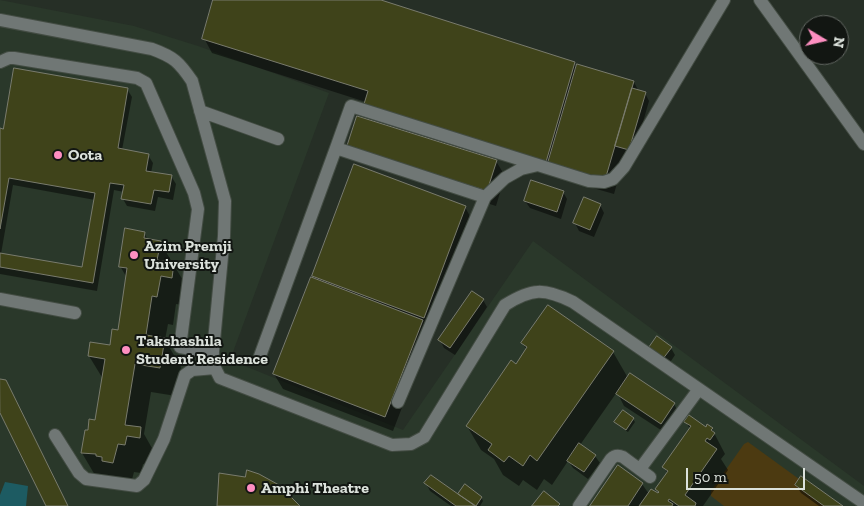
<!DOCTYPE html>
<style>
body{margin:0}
#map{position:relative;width:864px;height:506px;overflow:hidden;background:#262f26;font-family:"Zilla Slab",serif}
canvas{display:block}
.north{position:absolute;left:799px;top:15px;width:50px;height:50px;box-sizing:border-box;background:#121612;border:1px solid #636863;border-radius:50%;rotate:99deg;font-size:14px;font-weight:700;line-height:20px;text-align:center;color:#dce2dc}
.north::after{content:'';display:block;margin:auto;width:18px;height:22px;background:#fd8ec0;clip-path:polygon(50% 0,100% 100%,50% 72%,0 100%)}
.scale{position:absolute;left:686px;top:468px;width:119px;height:22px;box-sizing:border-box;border:2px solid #dce2dc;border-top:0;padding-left:6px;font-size:15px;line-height:18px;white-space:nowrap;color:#dce2dc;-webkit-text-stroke:4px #121612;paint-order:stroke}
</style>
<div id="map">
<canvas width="864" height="506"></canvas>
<div class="north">N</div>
<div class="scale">50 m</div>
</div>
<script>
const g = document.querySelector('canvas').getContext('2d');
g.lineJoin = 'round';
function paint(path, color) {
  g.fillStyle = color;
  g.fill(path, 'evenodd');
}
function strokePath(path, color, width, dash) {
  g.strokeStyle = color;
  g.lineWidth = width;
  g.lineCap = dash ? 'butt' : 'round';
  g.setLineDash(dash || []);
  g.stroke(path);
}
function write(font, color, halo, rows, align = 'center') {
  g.font = font + ' "Zilla Slab",serif';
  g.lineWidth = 4;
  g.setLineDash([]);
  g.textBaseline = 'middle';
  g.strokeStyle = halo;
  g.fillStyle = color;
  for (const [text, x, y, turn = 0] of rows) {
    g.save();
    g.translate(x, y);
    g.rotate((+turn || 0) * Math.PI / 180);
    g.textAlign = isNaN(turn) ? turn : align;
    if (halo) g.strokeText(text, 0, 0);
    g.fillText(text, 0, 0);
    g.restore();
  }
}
paint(new Path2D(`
 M0,0L134,26L198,46L329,93L230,360L403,430L533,241L864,486V506H0Z`), '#2a382a');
paint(new Path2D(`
 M748,442L799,479L795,485L824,506H724L711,496V491L744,444Z`), '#4c3a11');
paint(new Path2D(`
 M5,482L28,486L26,506H0V495Z`), '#1d5b62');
paint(new Path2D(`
 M214,0H377L574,63L577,68L634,82L639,92L645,93L649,101L633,157L625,155L614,194L558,178L555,173L366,102L212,53L204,38Z
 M127,89L132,97L122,150L148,155L153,163L151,173L171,176L176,184L173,200L158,197L155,211L127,206L123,199L124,192L114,190L97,291L0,274V130H4ZM13,185L95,200L83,268L1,254Z
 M348,147L496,161L505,176L496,206L357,162Z
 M563,192L567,199L561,219L530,208L525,201Z
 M600,205L604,213L594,237L579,231L575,223Z
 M465,207L473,222L393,431L283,389L274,374L316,280L313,276Z
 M144,233L148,240L160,242L190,292L188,306L176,304L173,325L168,324L165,340L181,367L176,396L151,392L144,434L157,457L156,466L143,464L141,473L134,472L129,491L99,482L82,453L86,431H89L96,422L103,379L89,356L111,346L119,332L127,278L120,266Z
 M483,300L487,307L455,355L444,348L440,340Z
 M522,343L613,352L628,378L674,404L680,415L667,434L624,406L617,392L580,445L595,456L600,463L588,479L573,468L568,461L552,485L544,479L537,490L523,480L519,486L503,475L494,459L481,450L467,426L527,350Z
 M671,348L675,355L667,367L649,349Z
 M633,419L635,422L628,432L618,425L616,422Z
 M686,422L712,429L725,454L721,459L728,470L703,506H591L642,484L649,494L658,495L659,493L657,489L668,474L664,467L690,429Z
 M426,483L458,496L465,486L481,497L483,501L480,506H451L430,491Z
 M796,485L840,506H819L801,493Z`), '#0007');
const building = new Path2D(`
 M213,0H381L575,62L546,162L364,104L368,91L202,39Z
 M577,64L634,81L605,180L548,163Z
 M14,68L128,88L118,148L149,154L146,171L172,175L169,192L154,190L151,204L121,199L124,185L110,183L93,283L0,267V253L82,267L95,193L9,178L0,229V128L3,129Z
 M632,88L646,92L629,150L615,146Z
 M357,116L497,160L487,191L347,147Z
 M354,164L466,206L424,318L312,276Z
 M531,180L564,191L557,212L524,201Z
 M584,197L601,204L590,230L573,223Z
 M125,228L145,232L144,238L161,241L157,260L174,263L172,278L161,276L157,297L152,296L146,335L165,338L160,368L135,364L125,425L141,427L140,438L127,436L125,445L118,444L113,463L102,461V457L96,456V454L81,453L85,430H88L89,419L95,420L105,359L88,356L90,342L110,345L112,329L118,330L127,268L119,267Z
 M311,277L423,320L385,417L273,374Z
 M472,291L484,299L450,348L438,340Z
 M548,305L614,351L537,461L530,455L523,466L509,456L504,462L488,450L492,444L466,426L511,360L516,364L527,347L521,343Z
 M657,336L672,347L662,360L648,349Z
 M630,373L675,403L661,424L616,394Z
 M0,379L6,380L68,506H46L0,413Z
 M623,410L634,418L626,430L614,422Z
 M689,415L706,427L707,424L713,428L711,430L715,433L710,440L707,438L705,441L717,449L685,495L696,503L695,506H679L669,499L668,501L673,504L672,506H639L651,489L658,493L659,492L655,489L668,471L662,467L691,426L684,422Z
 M579,443L596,455L584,472L567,461Z
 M618,465L643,483L628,506H590Z
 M247,470L259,474L279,485L300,506H217L219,473L245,477Z
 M431,475L458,494L475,506H456L424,483Z
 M801,476L843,506H824L795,485Z
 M465,484L482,497L476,506L458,494Z
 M544,491L560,504L558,506H532Z`);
paint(building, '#3f431a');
strokePath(building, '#797b6d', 1);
const minor = new Path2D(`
 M760,0L864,144
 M0,20L152,49C174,57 179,62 192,81L225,201L224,236L212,362L220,378L392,445L411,444L424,437L505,305C532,288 544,288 573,302L864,503
 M0,62L9,58H14L137,78L146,83L194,193L198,209L180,347L213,353
 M200,111L278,139
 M336,148L351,106L538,165
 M0,299L75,313
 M260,356L336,148L485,197
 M398,402L485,197L505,178L521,169L538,165L589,181L604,182L613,179L624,167L724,0
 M55,435L79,473L86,479L137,486L144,480L164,439L185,375L192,370L215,368
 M640,469L699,389
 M579,506L611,459C615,455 618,455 623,457L650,477`);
strokePath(minor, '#434c43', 14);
strokePath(minor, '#707775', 12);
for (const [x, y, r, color] of [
 [58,155,5,"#fd8ec0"],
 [134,255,5,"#fd8ec0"],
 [126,350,5,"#fd8ec0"],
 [251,488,5,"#fd8ec0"]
]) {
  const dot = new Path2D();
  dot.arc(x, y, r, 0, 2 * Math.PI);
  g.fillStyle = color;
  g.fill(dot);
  strokePath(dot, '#121612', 2);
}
write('bold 16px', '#dce2dc', '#121612', [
 ["Oota",68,155],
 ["Azim Premji",144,246],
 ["University",144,264],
 ["Takshashila",136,341],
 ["Student Residence",136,359],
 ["Amphi Theatre",261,488]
], 'left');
</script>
